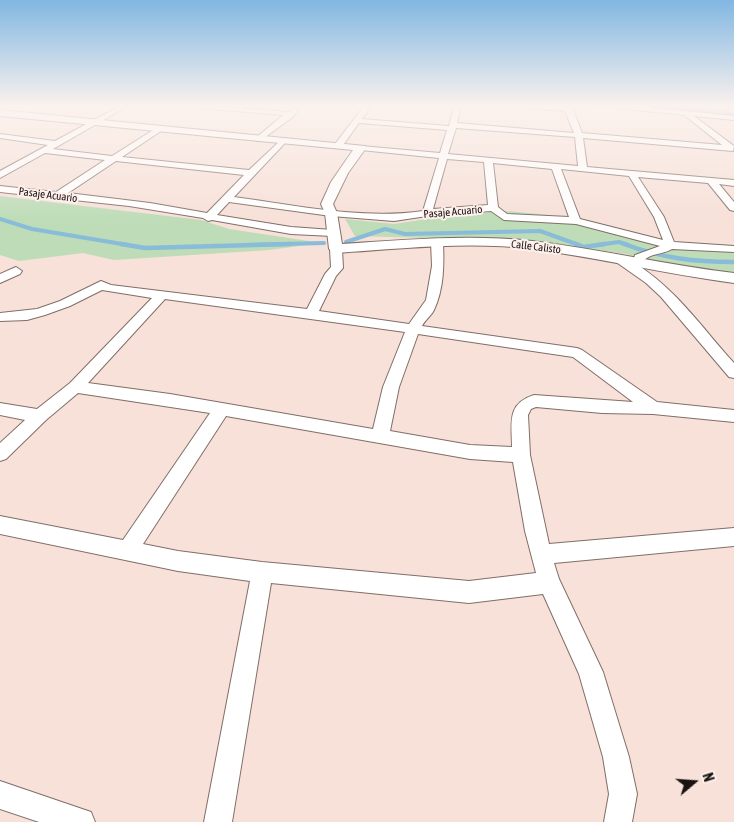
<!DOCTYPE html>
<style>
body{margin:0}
#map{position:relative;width:734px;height:822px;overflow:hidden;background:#f7e1d9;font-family:"Asap Condensed",sans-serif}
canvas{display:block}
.north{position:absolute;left:669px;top:757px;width:50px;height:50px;-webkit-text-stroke:4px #fef0ec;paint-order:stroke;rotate:72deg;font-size:14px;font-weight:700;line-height:20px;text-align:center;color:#19120f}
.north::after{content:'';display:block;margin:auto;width:18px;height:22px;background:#19120f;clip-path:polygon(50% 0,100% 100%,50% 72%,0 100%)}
</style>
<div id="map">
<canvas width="734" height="822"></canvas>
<div class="north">N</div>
</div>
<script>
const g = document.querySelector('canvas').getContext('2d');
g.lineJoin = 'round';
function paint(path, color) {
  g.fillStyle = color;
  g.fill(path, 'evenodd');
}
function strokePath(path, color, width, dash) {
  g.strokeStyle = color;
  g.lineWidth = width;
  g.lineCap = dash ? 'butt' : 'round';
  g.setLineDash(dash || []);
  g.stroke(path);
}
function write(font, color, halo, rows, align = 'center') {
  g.font = font + ' "Asap Condensed",sans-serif';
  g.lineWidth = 4;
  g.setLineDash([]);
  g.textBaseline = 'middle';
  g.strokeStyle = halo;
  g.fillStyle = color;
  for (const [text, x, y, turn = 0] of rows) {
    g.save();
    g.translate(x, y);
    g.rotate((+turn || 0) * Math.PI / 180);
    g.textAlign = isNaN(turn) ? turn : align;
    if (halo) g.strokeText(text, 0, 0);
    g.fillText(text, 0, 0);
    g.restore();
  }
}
paint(new Path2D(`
 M582,106H726L734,107V117Z
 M0,196L201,220L229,229L322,243L269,250L114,260L83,253L19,261L0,255Z
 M508,211L549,215L595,230L656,243L734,252V272L680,267L626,254L534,241L355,236L345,219L394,224L454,215Z`), '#bddcb7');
strokePath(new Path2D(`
 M658,106L734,114`), '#88bcd9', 2.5);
strokePath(new Path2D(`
 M0,219L32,229L128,245
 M346,242L385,229L405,234L540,231L579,245
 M245,245L324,243
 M597,245L619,242L628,245`), '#88bcd9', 4);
strokePath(new Path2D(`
 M121,244L145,248L290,244
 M576,244L584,247L605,244
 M624,244C662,258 694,262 734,262`), '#88bcd9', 4.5);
const minor = new Path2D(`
 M120,106H128L53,149L112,156L158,127H161V131L122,157L249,170L282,139L286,141L285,143L234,197C295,205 361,220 423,211L439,158L361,150L357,148L361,146L440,153L447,130L359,123L341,148H335V144L364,106H371L362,119L449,126L454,106H461L457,123L574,133L565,111L526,108L523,106H570L573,109L582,133L722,145L684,115L616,108L613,106H637L734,116V120L694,116L734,146L733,151L583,138L587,167L734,180V186L719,184L734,202V211L730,210L708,183L638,177L664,217L674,242L734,246V252L672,249C662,255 648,253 642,263L636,264C676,289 703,329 734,363V378L729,377L661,297L646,283L609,257L615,254L633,262L635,255L660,246L576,224L504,220L491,211L427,216L394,221L331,216L229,202L217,215L291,227L333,230L338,233L333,236L291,234L212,220L208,221L203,218L129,206L0,192V186L56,192L105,160L45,153L0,178V171L48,145L0,138V134L55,141ZM456,128L575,137L578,166L448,154ZM447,159L484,162L488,205L433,209ZM116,161L244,175L207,213L150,203L68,193ZM493,163L552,169L569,217L507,214L498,207ZM561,169L629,176L654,217L663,240L580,219Z
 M195,106H223L288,112L294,108L298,110L294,116L260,141H257V137L283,115L198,108Z
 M437,239L443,242C444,264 444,289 434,310C431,316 425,320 422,326L577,348L582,350L657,402L734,410V422L653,414L602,413L536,407L531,409L528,415L530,455L549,544L734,528V546L554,563L559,579L603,672L629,757L637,794L632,822H604L609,794L603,757L579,674L543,594L469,603L271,583L232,822H204L250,581L178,571L0,534V516L123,540L210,413L78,393L46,420L6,459L0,461V443L25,420L0,415V403L37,409L70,383L152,298L102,290L70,306L45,315L27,320L0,321V313L37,309L60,301L101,281L111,285L307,309L325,274L331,267L330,249L336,246L342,249L343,268L336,276L319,311L409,324L426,300L432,266L431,242ZM165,299L405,332L383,387L373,429L170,394L88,383ZM418,334L573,357L633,402L534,395C506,404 512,423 512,447L470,445L390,431L399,387ZM226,416L470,459L513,462L525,531L536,573L469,581L262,562L178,551L143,544Z
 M16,267L22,271L20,274L0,283V274Z
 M0,781L91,812L95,822H39L0,809Z`);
const tertiary = new Path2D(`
 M0,110L365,146L366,148L348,173L333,204L337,213L342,244C405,240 469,234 532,241C600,249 666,265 734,273V283C666,274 600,258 532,249C467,241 401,249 336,253L329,249L325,213L321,204L331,182L353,150L0,116Z`);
strokePath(minor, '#816e67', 2);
strokePath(tertiary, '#816e67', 2);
paint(minor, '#fff');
paint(tertiary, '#fff');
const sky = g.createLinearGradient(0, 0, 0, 221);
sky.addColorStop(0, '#81b7e2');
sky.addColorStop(0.48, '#fbf2ee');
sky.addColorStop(1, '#fbf2ee00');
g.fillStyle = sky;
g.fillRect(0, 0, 734, 221);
write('11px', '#19120f', '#fef0ec', [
 ["Pasaje Acuario",48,195,7],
 ["Pasaje Acuario",453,212,-5],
 ["Calle Calisto",536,247,7]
]);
</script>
